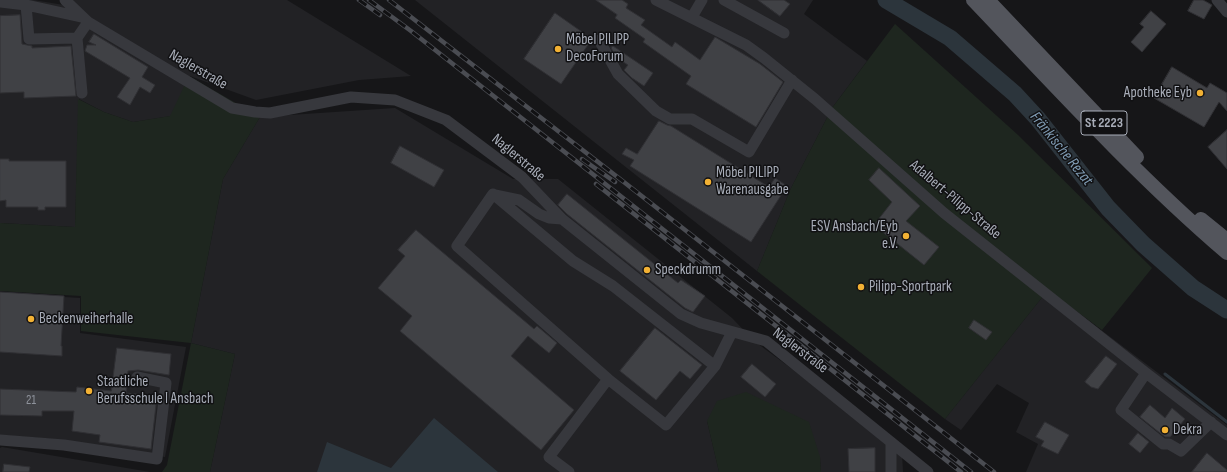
<!DOCTYPE html>
<meta charset="utf-8">
<style>
body{margin:0}
canvas{display:block;background:#161618}
</style>
<canvas width="1227" height="472"></canvas>
<script>
const g = document.querySelector('canvas').getContext('2d');
g.lineJoin = 'round';
function paint(path, color) {
  g.fillStyle = color;
  g.fill(path, 'evenodd');
}
function strokePath(path, color, width, dash) {
  g.strokeStyle = color;
  g.lineWidth = width;
  g.lineCap = dash ? 'butt' : 'round';
  g.setLineDash(dash || []);
  g.stroke(path);
}
function write(font, color, halo, rows, align = 'center') {
  g.font = font + ' "Sofia Sans Condensed",sans-serif';
  g.lineWidth = 3;
  g.setLineDash([]);
  g.textBaseline = 'middle';
  g.strokeStyle = halo;
  g.fillStyle = color;
  for (const [text, x, y, turn = 0] of rows) {
    g.save();
    g.translate(x, y);
    g.rotate((+turn || 0) * Math.PI / 180);
    g.textAlign = isNaN(turn) ? turn : align;
    if (halo) g.strokeText(text, 0, 0);
    g.fillText(text, 0, 0);
    g.restore();
  }
}
paint(new Path2D(`
 M0,0H33L64,5L60,0H287L411,76L359,80L256,100L190,76L171,116L133,122L104,112L79,99L75,227L0,223Z
 M415,0H813L804,14L867,61L832,108L791,188L757,271Z
 M395,108L513,179H558L732,318L754,341L792,369L902,455L903,472H821L820,457L707,421L719,472H210L235,354L191,343L223,179L260,117Z
 M1048,290L1227,425V472H1026L1038,444L1016,432L1029,403L997,384L961,430L945,419Z
 M0,293L80,298V333L186,347L165,457L52,439L0,435Z
 M2,447L150,472H0V448Z`), '#222225');
paint(new Path2D(`
 M895,24L1018,135L1152,268L1102,330L1048,290L945,419L757,271L791,188L832,108Z
 M189,76L260,117L223,179L191,343L235,354L210,472H162L167,465L191,343L81,331V296L0,291V223L75,227L78,99L104,112L133,122L170,116Z
 M746,392L809,422L820,457L821,472H719L707,421L717,401Z`), '#1e261f');
paint(new Path2D(`
 M434,418L498,472H317L327,442L391,468Z`), '#2c353c');
strokePath(new Path2D(`
 M1165,374L1227,422`), '#2c353c', 3);
strokePath(new Path2D(`
 M886,0L950,38L1015,94L1038,119L1108,208L1143,244L1193,288L1227,310`), '#2c353c', 17);
const building = new Path2D(`
 M596,0H622L628,4L626,8L645,20L641,25L672,47L675,42L700,60L715,37L760,64L783,82L756,127L686,84L691,76L643,42L645,39L615,18L617,15Z
 M758,0H784L790,4L780,16Z
 M1194,0H1203L1212,5L1204,19L1188,11Z
 M1151,11L1166,24L1142,52L1131,42L1144,27L1140,24Z
 M555,13L592,39L561,84L524,59Z
 M20,15L22,44L32,46V48L71,46L76,96L24,98V92L0,93V16Z
 M94,34L148,67L142,77L155,85L150,93L140,87L130,105L117,97L130,78L85,51L87,45H96L89,42Z
 M613,46L653,73L644,86L632,78L624,70L628,65L617,58L611,48Z
 M1172,67L1207,88L1210,83L1227,93V111L1219,102L1204,127L1154,98Z
 M659,121L667,125L671,126L769,187L775,178L787,186L751,242L630,166L634,160L622,154L626,148L637,154Z
 M1227,130V169L1208,147Z
 M400,146L444,170L434,187L391,163Z
 M0,159H9V161H66V207H45V210H38V207H6V200L0,201Z
 M879,168L920,206L906,221L939,247L924,265L874,225L892,202L869,180Z
 M567,194L678,283L681,280L705,296L693,312L685,308L567,214L558,205Z
 M416,230L534,329L537,326L557,343L549,353L528,336L511,356L574,410L541,450L400,331L412,316L378,288L405,256L398,250Z
 M0,292L64,296L61,346H62V356L0,352Z
 M974,320L992,332L986,340L969,328Z
 M655,328L702,365L690,379L680,371L656,400L620,371Z
 M117,348L171,354L169,375L138,370L128,371L126,393L157,396L151,449L99,442L100,435L72,431L74,411H42V416L0,415V389L76,392L77,387L111,391Z
 M1106,356L1117,364L1098,389L1091,387L1085,382Z
 M752,364L776,384L765,397L741,377Z
 M1150,405L1165,418L1172,408L1185,419L1170,437H1165L1140,417Z
 M1045,422L1069,435L1058,454L1041,446L1044,441L1036,437Z
 M1138,433L1149,442L1140,453L1129,444Z
 M875,448V472H849L848,449Z
 M1207,453L1227,470V472H1192Z
 M4,464L30,467L29,472H3Z`);
paint(building, '#404145');
strokePath(building, '#303034', 1);
strokePath(new Path2D(`
 M65,0L88,22L232,108L255,112L270,113L351,97L395,100L446,120L522,177L562,219L681,314L701,323L766,341L928,472
 M656,0L746,45L764,58L815,99L944,213L1146,373L1227,435
 M724,0L784,33
 M1217,0L1227,12
 M0,2L26,5L81,17
 M26,5L29,39L77,38
 M692,17L702,0
 M599,40L618,74L656,111L670,119H692L749,152L792,80
 M82,93L77,38L88,22
 M495,195L519,200L539,214L549,218L562,219
 M715,366L613,286L573,261L493,194L457,246L608,379L666,425L715,366L732,332
 M1146,373L1121,410L1163,444H1169L1181,451L1211,422
 M0,440L64,445L157,459L166,383L137,377
 M891,442V472
 M569,472L549,457L608,379`), '#37383d', 11);
strokePath(new Path2D(`
 M973,0C1055,86 1136,175 1227,253
 M988,0L1137,157
 M1201,219L1227,240`), '#53555c', 14);
const rail = new Path2D(`
 M359,0L380,15
 M369,0L411,31L971,472
 M389,0L620,179L994,472
 M582,159L615,182
 M596,184L961,472`);
strokePath(rail, '#4a4c52', 4.5);
strokePath(rail, '#111113', 3, [9]);
for (const [x, y, r, color] of [
 [558,49,4,"#f2b134"],
 [1200,93,4,"#f2b134"],
 [708,182,4,"#f2b134"],
 [906,236,4,"#f2b134"],
 [647,270,4,"#f2b134"],
 [861,287,4,"#f2b134"],
 [31,319,4,"#f2b134"],
 [89,391,4,"#f2b134"],
 [1165,430,4,"#f2b134"]
]) {
  const dot = new Path2D();
  dot.arc(x, y, r, 0, 2 * Math.PI);
  g.fillStyle = color;
  g.fill(dot);
  strokePath(dot, '#111113', 1.5);
}
write('13px', '#8e929b', null, [
 ["21",31,401]
]);
for (const [x, y, w] of [
 [1104,123,46]
]) {
  const box = new Path2D();
  box.roundRect(x - w / 2, y - 12, w, 24, 3);
  g.fillStyle = '#111113';
  g.fill(box);
  strokePath(box, '#a8adb8', 1);
}
write('bold 14px', '#a8adb8', null, [
 ["St 2223",1104,123]
]);
write('15px', '#a8adb8', '#111113', [
 ["Möbel PILIPP",566,40],
 ["DecoForum",566,57],
 ["Apotheke Eyb",1192,93,"right"],
 ["Möbel PILIPP",716,173],
 ["Warenausgabe",716,190],
 ["ESV Ansbach/Eyb",898,227,"right"],
 ["e.V.",898,244,"right"],
 ["Speckdrumm",655,270],
 ["Pilipp-Sportpark",869,287],
 ["Beckenweiherhalle",39,319],
 ["Staatliche",97,382],
 ["Berufsschule I Ansbach",97,399],
 ["Dekra",1173,430]
], 'left');
write('15px', '#a8adb8', '#111113', [
 ["Naglerstraße",198,70,30],
 ["Naglerstraße",518,158,40],
 ["Adalbert-Pilipp-Straße",955,200,40],
 ["Naglerstraße",800,351,37]
]);
write('italic 16px', '#7f9bb3', '#111113', [
 ["Fränkische Rezat",1061,149,51]
]);
</script>
